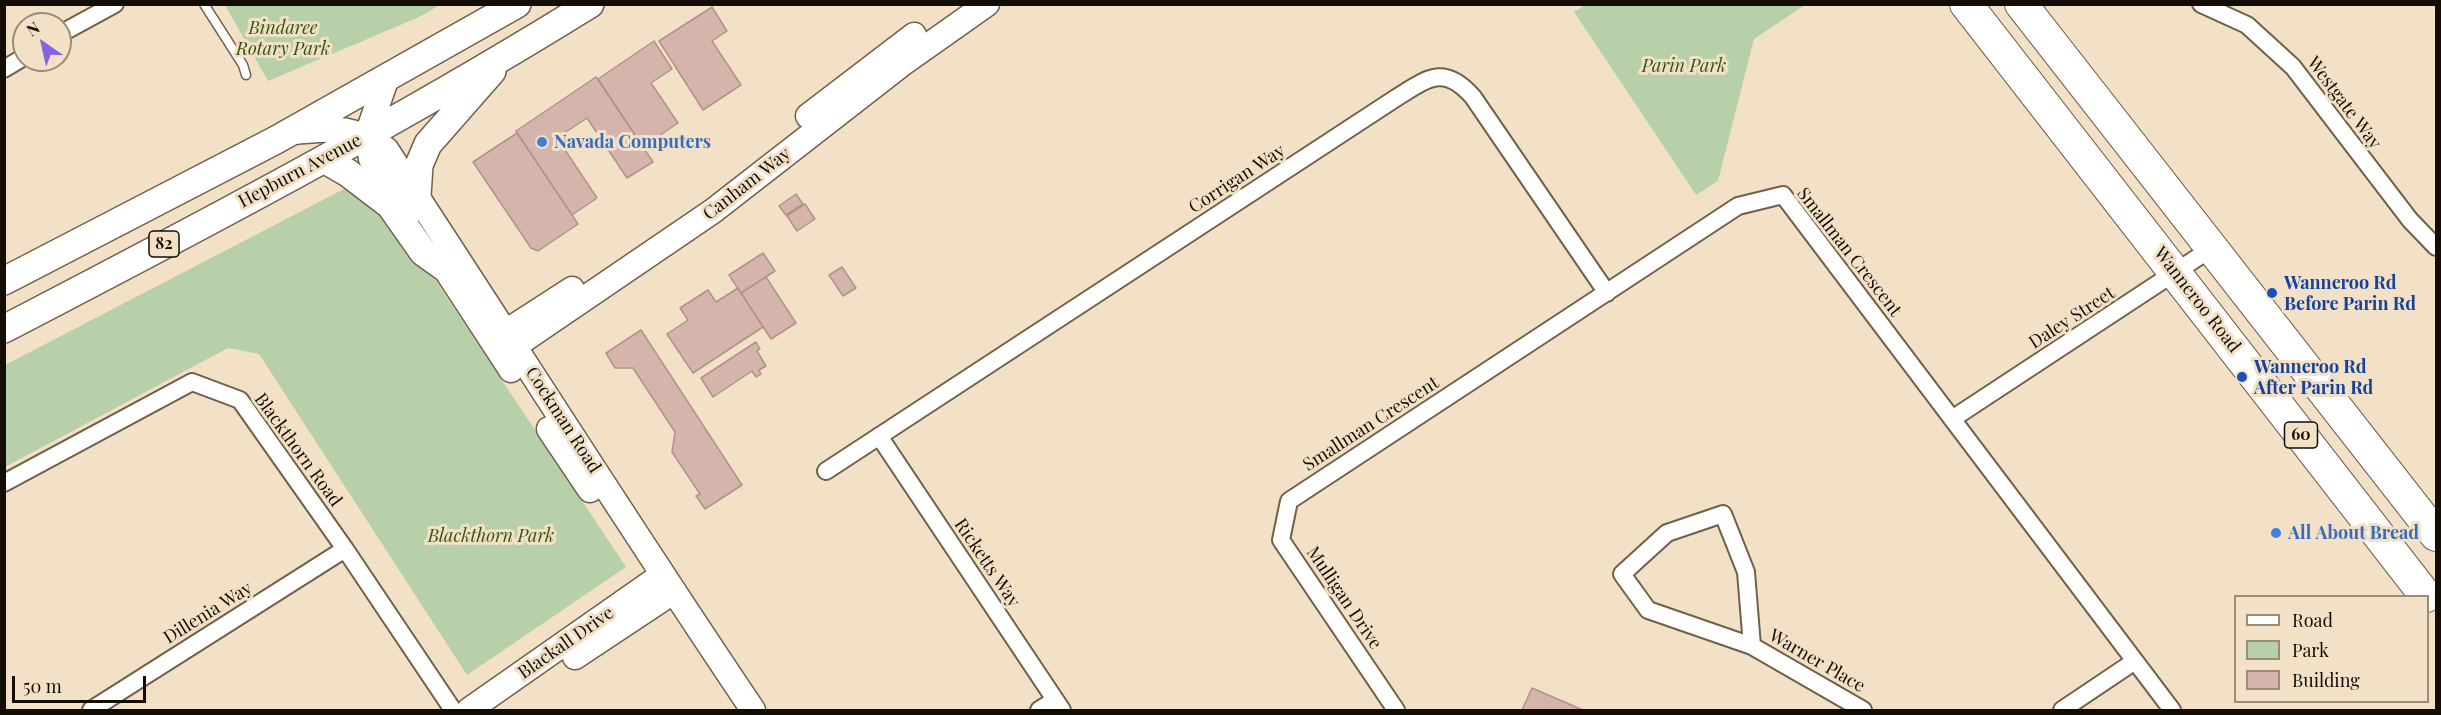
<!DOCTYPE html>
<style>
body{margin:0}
#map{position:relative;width:2441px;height:715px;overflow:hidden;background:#f3e1c7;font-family:"Playfair Display",serif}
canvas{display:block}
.frame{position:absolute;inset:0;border:6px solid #130d05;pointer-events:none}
.legend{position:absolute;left:2234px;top:595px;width:195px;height:108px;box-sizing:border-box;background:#f3e1c7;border:2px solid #998c79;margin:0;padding:8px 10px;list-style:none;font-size:18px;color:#130d05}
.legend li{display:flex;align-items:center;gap:12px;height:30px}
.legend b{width:30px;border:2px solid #998c79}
.north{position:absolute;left:12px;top:12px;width:60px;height:60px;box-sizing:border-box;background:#f3e1c7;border:2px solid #998c79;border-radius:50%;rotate:326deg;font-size:16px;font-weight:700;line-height:24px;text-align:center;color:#130d05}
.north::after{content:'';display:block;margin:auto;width:21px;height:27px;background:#8265e0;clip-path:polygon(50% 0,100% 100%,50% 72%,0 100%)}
.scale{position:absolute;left:12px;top:676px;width:134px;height:27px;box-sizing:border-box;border:3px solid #130d05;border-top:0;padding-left:8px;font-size:18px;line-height:21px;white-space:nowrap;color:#130d05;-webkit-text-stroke:4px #f3e1c7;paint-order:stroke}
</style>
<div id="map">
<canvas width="2441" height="715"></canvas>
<div class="frame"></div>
<ul class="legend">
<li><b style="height:8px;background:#fff"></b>Road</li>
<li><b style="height:16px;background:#b8d0aa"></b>Park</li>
<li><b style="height:16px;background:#d4b4ab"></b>Building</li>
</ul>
<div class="north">N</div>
<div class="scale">50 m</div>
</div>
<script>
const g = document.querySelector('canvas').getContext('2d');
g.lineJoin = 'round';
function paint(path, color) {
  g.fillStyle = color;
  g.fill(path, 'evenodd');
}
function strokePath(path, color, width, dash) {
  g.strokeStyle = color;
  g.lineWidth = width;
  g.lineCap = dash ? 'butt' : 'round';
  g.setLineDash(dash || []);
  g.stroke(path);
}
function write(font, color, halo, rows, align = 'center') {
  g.font = font + ' "Playfair Display",serif';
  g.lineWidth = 6;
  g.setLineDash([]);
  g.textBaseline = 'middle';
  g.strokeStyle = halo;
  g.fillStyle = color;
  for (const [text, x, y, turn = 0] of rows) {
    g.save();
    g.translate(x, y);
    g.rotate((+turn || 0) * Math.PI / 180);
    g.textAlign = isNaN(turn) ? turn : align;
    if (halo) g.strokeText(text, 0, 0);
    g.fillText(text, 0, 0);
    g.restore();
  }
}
paint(new Path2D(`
 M225,5H440L417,18L268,81Z
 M1585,5H1805L1754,39L1718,181L1696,195L1574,12Z
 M367,177L626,567L467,675L259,354L228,348L5,467V365Z`), '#b8d0aa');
const building = new Path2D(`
 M712,7L727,31L712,41L741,85L703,110L659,41Z
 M654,41L672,69L651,83L678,123L643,147L598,79Z
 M596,77L653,162L627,178L587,118L557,138L597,198L572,215L516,131Z
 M517,133L578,224L538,251L531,248L473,162Z
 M796,194L803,204L786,215L779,206Z
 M805,204L815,219L797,231L787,216Z
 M763,253L775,271L741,293L729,275Z
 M842,267L856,288L843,296L829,275Z
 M766,277L796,323L771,339L741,293Z
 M738,288L763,327L693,373L667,334L688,320L680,308L708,290L716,302Z
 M641,330L742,485L705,509L696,496L700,494L672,452L675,432L633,368H615L606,353Z
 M756,342L760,349L757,351L766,366L759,370L761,374L756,377L752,371L713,397L701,378Z
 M1532,688L1583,710H1522Z`);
paint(building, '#d4b4ab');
strokePath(building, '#b19289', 1.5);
const lane = new Path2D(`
 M204,4L243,65L246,75`);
const street = new Path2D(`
 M2201,4L2247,25L2293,67L2410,220L2436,247
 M60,34L115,4
 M4,69L24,57
 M1952,419L2212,248
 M879,436L1062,710
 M826,471L1396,98C1428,78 1444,64 1473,97L1607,293
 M4,483L192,382L240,400L345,549L453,710
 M1752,646L1746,572L1723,514L1667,533L1622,574L1648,610L1752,646L1863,710
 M91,710L345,549
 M1039,710L1055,700
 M1396,710L1281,540L1289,501L1738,206L1783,195L2172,710
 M2062,710L2135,661`);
const secondary = new Path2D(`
 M386,80L367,135L371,159L408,214
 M808,116L914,35
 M291,132C333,129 350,124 386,149C509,336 628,525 753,710
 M438,258L511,370
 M493,340L572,289
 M503,354L713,211L902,64L987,4
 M549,429L590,490
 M575,657L673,592
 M469,710L662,575`);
const primary = new Path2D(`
 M324,159L348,173L390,205L423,252L444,267
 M417,196L419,165L428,144L492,71
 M4,281L276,140L517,4
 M4,329C202,226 400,122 590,4`);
const highway = new Path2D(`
 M1966,4L2426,596
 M2021,4L2436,535`);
strokePath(lane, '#6f6049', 11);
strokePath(street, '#6f6049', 20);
strokePath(secondary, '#6f6049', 27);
strokePath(primary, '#6f6049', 30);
strokePath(highway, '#6f6049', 34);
strokePath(lane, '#fff', 8);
strokePath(street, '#fff', 16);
strokePath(secondary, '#fff', 24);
strokePath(primary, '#fff', 27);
strokePath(highway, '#fff', 32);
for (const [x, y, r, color] of [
 [542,142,6,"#3f7fe0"],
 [2272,293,6,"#1a4fb4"],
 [2242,377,6,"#1a4fb4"],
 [2276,533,6,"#3f7fe0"]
]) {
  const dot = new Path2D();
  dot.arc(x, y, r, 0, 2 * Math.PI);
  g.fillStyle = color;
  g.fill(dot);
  strokePath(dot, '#f3e1c7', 2);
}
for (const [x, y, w] of [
 [164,244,30],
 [2301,435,33]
]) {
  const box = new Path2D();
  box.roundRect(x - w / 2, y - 13, w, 26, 4.5);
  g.fillStyle = '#f3e1c7';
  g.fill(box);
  strokePath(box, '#130d05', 1.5);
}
write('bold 16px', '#130d05', null, [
 ["82",164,244],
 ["60",2301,435]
]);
write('italic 18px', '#325610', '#f3e1c7', [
 ["Bindaree",283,28],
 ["Rotary Park",283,49],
 ["Parin Park",1684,66],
 ["Blackthorn Park",491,536]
]);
write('18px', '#130d05', '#f3e1c7', [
 ["Westgate Way",2344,103,53],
 ["Hepburn Avenue",300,171,-28],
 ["Corrigan Way",1237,179,-33],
 ["Canham Way",747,184,-38],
 ["Smallman Crescent",1849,252,52],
 ["Wanneroo Road",2197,300,52],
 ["Daley Street",2072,318,-33],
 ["Cockman Road",563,420,57],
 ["Smallman Crescent",1371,424,-33],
 ["Blackthorn Road",298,450,54],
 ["Ricketts Way",987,563,56],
 ["Mulligan Drive",1344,598,56],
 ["Dillenia Way",208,613,-32],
 ["Blackall Drive",566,643,-35],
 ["Warner Place",1817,661,30]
]);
write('bold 18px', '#366cbe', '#f3e1c7', [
 ["Navada Computers",554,142],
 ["All About Bread",2288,533]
], 'left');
write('bold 18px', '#164399', '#f3e1c7', [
 ["Wanneroo Rd",2284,283],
 ["Before Parin Rd",2284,304],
 ["Wanneroo Rd",2254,367],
 ["After Parin Rd",2254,388]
], 'left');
</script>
